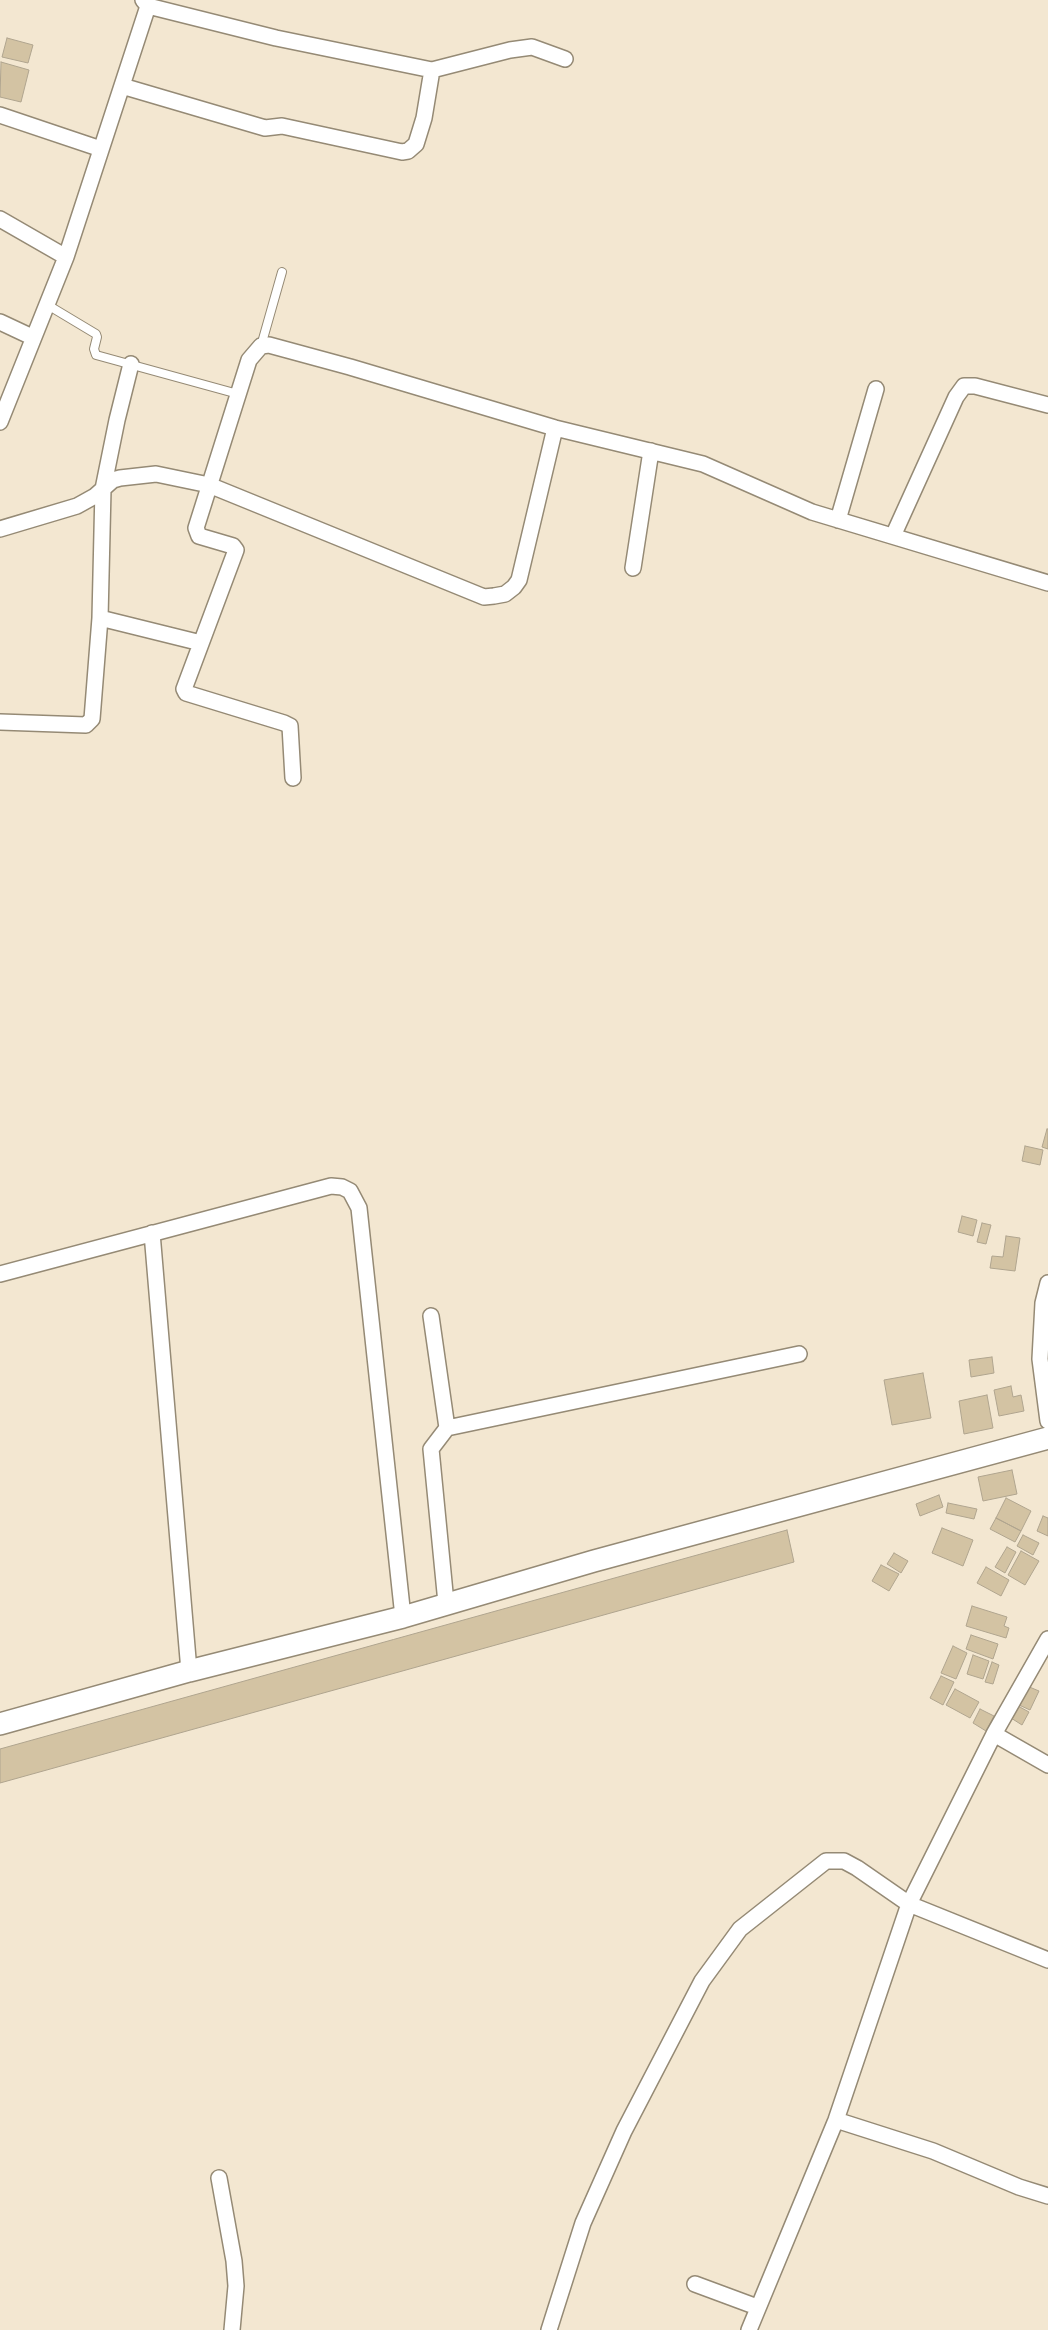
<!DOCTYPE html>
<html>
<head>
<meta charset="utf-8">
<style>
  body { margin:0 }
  canvas { display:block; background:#f3e7d1 }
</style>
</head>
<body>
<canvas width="1048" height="2330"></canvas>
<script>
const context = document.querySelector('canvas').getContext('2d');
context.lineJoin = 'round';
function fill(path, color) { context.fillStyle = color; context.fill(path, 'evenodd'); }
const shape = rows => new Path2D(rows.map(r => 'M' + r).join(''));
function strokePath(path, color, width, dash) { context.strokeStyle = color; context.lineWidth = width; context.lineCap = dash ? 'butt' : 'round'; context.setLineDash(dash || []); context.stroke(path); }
const building = shape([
  [7,38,33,45,28,63,2,57,7,38],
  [1,62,29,70,21,102,0,97,1,62],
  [1047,1129,1048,1129,1048,1149,1042,1147,1047,1129],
  [1025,1146,1043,1150,1040,1165,1022,1161,1025,1146],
  [962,1216,977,1220,973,1236,958,1232,962,1216],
  [982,1223,991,1225,986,1244,977,1242,982,1223],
  [1006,1236,1020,1238,1015,1271,990,1268,992,1256,1003,1257,1006,1236],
  [992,1357,994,1373,971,1377,969,1360,992,1357],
  [923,1373,931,1418,892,1425,884,1380,923,1373],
  [1011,1386,1013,1397,1021,1395,1024,1411,999,1416,994,1390,1011,1386],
  [987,1395,993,1428,964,1434,959,1401,987,1395],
  [1012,1470,1017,1494,983,1501,978,1477,1012,1470],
  [939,1495,943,1507,920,1516,916,1504,939,1495],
  [1006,1498,1031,1511,1021,1531,996,1518,1006,1498],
  [948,1503,977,1509,974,1519,946,1513,948,1503],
  [1043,1516,1048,1518,1048,1536,1037,1531,1043,1516],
  [996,1518,1021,1531,1015,1542,990,1529,996,1518],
  [942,1528,973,1540,963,1566,932,1553,942,1528],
  [787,1530,794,1562,0,1783,0,1749,787,1530],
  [1023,1535,1039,1543,1033,1555,1017,1546,1023,1535],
  [1007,1547,1016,1552,1005,1573,995,1567,1007,1547],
  [1021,1551,1039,1561,1025,1585,1008,1575,1021,1551],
  [894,1553,908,1561,901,1573,887,1564,894,1553],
  [881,1565,899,1574,889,1591,872,1581,881,1565],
  [986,1567,1009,1580,1001,1596,977,1583,986,1567],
  [972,1606,1007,1617,1004,1626,1009,1628,1006,1638,966,1626,972,1606],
  [971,1635,998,1644,993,1659,966,1649,971,1635],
  [953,1646,967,1653,956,1679,941,1673,953,1646],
  [973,1655,989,1661,983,1679,967,1674,973,1655],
  [992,1662,999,1665,993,1684,985,1682,992,1662],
  [941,1676,954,1682,943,1705,930,1698,941,1676],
  [1027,1686,1039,1691,1030,1710,1019,1705,1027,1686],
  [955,1689,979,1702,970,1718,946,1705,955,1689],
  [1018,1706,1029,1712,1022,1725,1011,1718,1018,1706],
  [980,1709,994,1716,986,1731,973,1723,980,1709]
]);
const lane = shape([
  [46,304,96,334,97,337,94,349,96,355,238,394],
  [261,346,282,272]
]);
const street = shape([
  [148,6,276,38,432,70,510,50,532,47,565,59],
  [122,86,265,128,282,126,402,152,408,151,416,144,424,118,432,70],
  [0,115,101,149],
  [0,219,66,257],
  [0,322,32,337],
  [0,422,66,257,148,6,143,0],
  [838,520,876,389],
  [0,529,77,506,95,496,113,480,120,478,156,474,209,485,484,597,494,596,505,594,514,587,519,580,555,428],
  [893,536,956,397,964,386,975,386,1048,405],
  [633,568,651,451],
  [100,618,201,643],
  [0,722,86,725,92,719,100,618,103,489,117,420,131,364],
  [293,778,290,726,284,723,186,693,184,689,236,550,233,546,199,536,196,528,249,360,261,346,269,345,350,367,555,428,703,464,812,512,1048,583],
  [152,1233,189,1671],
  [0,1274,331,1186,342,1187,350,1191,359,1208,403,1617],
  [1048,1283,1043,1303,1040,1359,1048,1421],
  [431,1316,447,1428,431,1449,446,1603],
  [447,1428,799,1354],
  [994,1734,1048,1765],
  [836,2120,933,2151,1019,2187,1048,2196],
  [219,2178,234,2261,236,2286,232,2330],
  [695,2284,757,2307],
  [549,2330,583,2223,624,2131,702,1981,740,1929,826,1861,844,1861,857,1868,909,1904,1048,1960],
  [749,2330,836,2120,909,1904,994,1734,1048,1639]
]);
const secondary = shape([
  [0,1724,189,1671,403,1617,594,1561,1048,1438]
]);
fill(building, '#d3c3a3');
strokePath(building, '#b0a58f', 1);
strokePath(lane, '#958a75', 10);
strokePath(street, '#958a75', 18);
strokePath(secondary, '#958a75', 24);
strokePath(lane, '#fff', 8);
strokePath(street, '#fff', 15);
strokePath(secondary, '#fff', 21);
</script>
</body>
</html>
